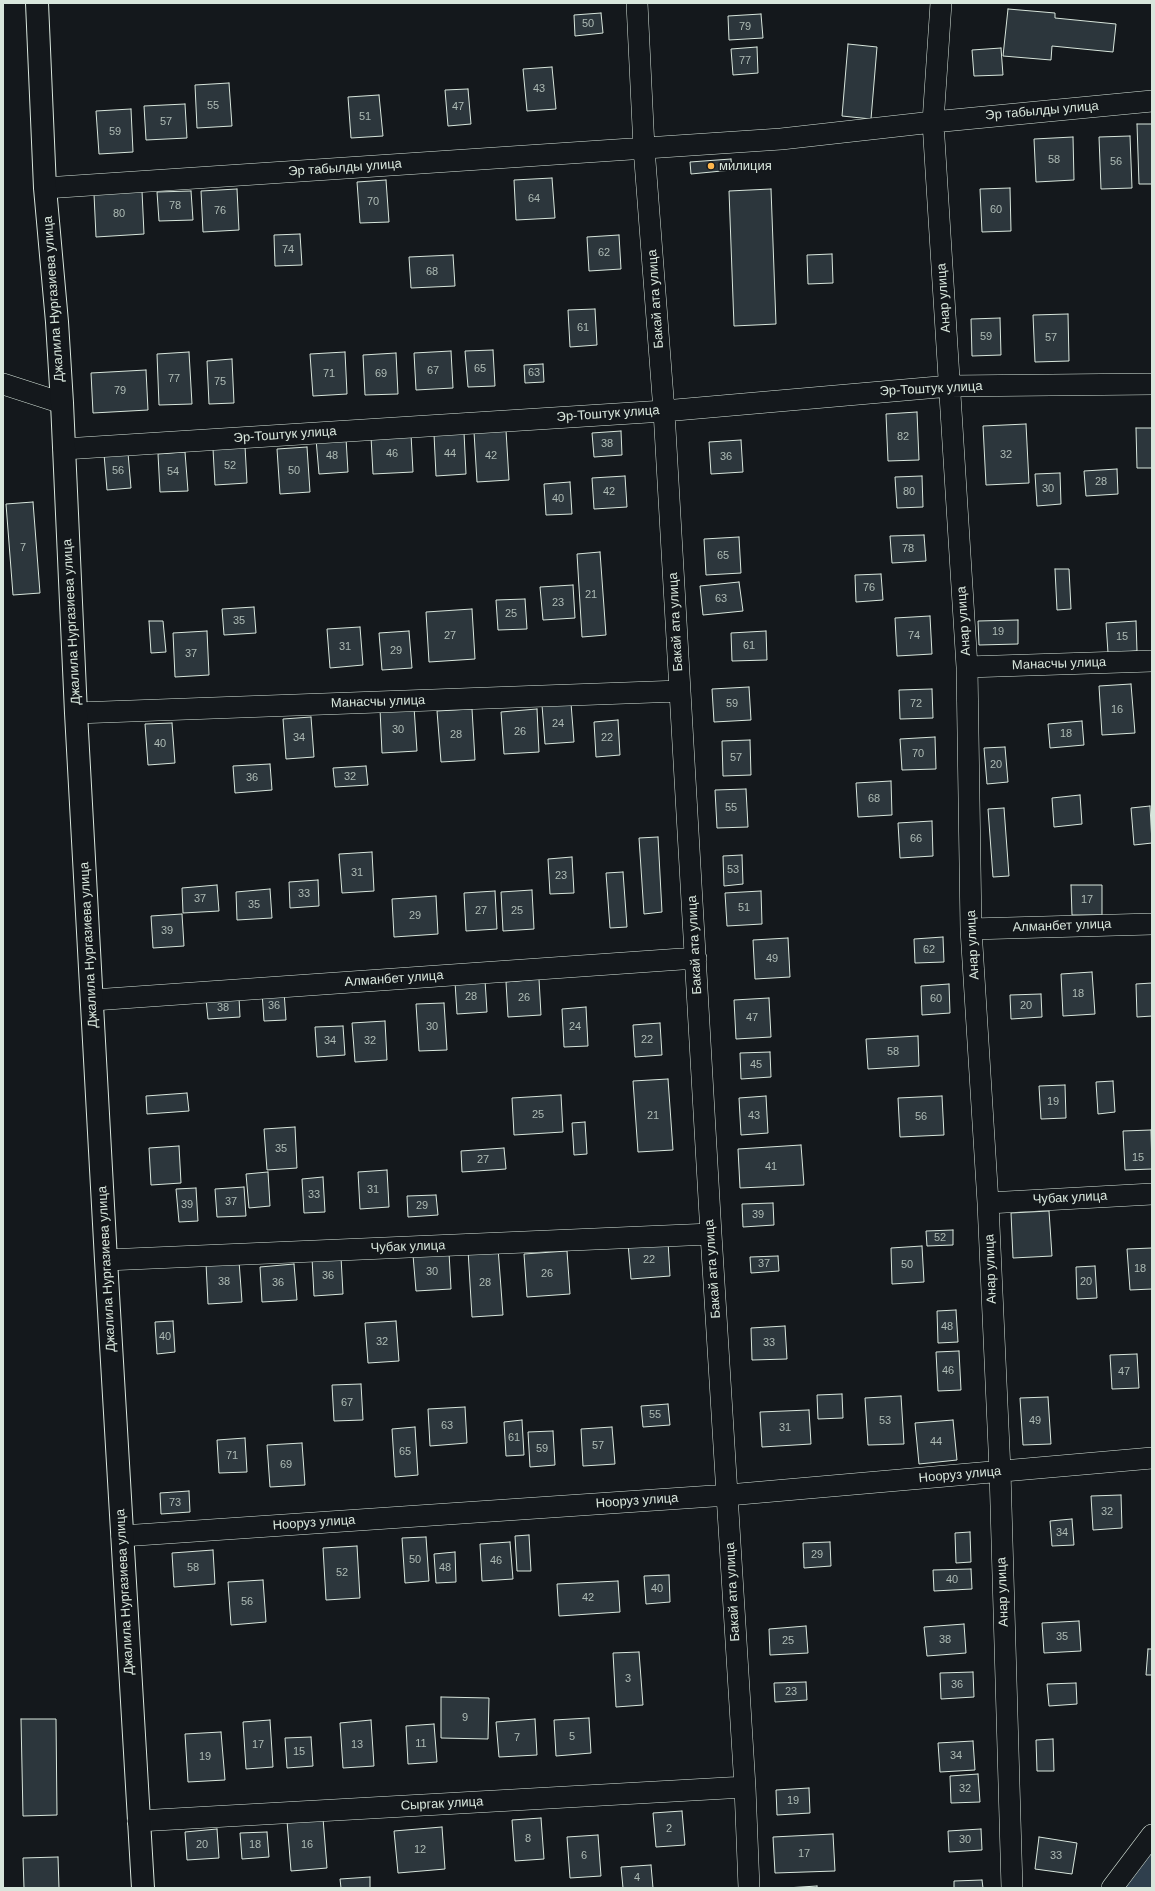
<!DOCTYPE html>
<html>
<head>
<meta charset="utf-8">
<style>
  body { margin:0 }
  #map { position:relative; width:1155px; height:1891px; overflow:hidden; background:#14181c; font-family:Arial,sans-serif }
  canvas { display:block }
  .frame { position:absolute; inset:0; border:4px solid #d8e6dc; pointer-events:none }
</style>
</head>
<body>
<div id="map">
<canvas width="1155" height="1891"></canvas>
<div class="frame"></div>
</div>
<script>
const context = document.querySelector('canvas').getContext('2d');
context.lineJoin = 'round';
function fill(path, color) { context.fillStyle = color; context.fill(path, 'evenodd'); }
const shape = rows => new Path2D(rows.map(r => 'M' + r).join(''));
function strokePath(path, color, width, dash) { context.strokeStyle = color; context.lineWidth = width; context.lineCap = dash ? 'butt' : 'round'; context.setLineDash(dash || []); context.stroke(path); }
function label(font, color, halo, rows, align = 'center') {
  context.font = font + ' Arial,sans-serif'; context.lineWidth = 3; context.setLineDash([]); context.textBaseline = 'middle'; context.strokeStyle = halo; context.fillStyle = color; for (const [text, x, y, turn = 0] of rows) {
    context.save(); context.translate(x, y); context.rotate((+turn || 0) * Math.PI / 180); context.textAlign = isNaN(turn) ? turn : align; if (halo) context.strokeText(text, 0, 0); context.fillText(text, 0, 0); context.restore();
  }
}
const water = shape([
  [1152,1847,1152,1888,1126,1888,1127,1876,1152,1847]
]);
const building = shape([
  [1008,9,1055,13,1055,18,1116,24,1113,52,1052,46,1051,60,1003,56,1008,9],
  [601,13,603,33,575,36,574,15,601,13],
  [761,14,763,38,729,40,728,16,761,14],
  [848,44,877,47,871,119,842,116,848,44],
  [757,47,758,73,733,75,731,49,757,47],
  [1001,48,1003,75,974,76,972,50,1001,48],
  [552,67,556,109,527,111,523,69,552,67],
  [229,83,232,126,197,128,195,85,229,83],
  [468,89,471,124,448,126,445,90,468,89],
  [379,95,383,136,351,138,348,97,379,95],
  [185,104,187,138,146,140,144,106,185,104],
  [131,109,133,152,99,154,96,111,131,109],
  [1137,124,1152,124,1152,184,1139,184,1137,124],
  [1130,136,1132,188,1101,189,1099,137,1130,136],
  [1073,137,1074,180,1036,182,1034,139,1073,137],
  [731,159,732,170,691,174,690,162,731,159],
  [552,178,555,218,516,220,514,180,552,178],
  [386,180,389,222,360,223,357,182,386,180],
  [1010,188,1011,231,982,232,980,189,1010,188],
  [237,189,239,230,203,232,201,191,237,189],
  [771,189,776,324,734,326,729,191,771,189],
  [142,191,144,234,96,237,94,194,142,191],
  [191,191,193,220,159,221,157,192,191,191],
  [300,234,302,265,275,266,274,235,300,234],
  [619,235,621,269,589,271,587,237,619,235],
  [832,254,833,283,808,284,807,255,832,254],
  [453,255,455,286,411,288,409,257,453,255],
  [595,309,597,345,570,347,568,310,595,309],
  [1068,314,1069,361,1035,362,1033,315,1068,314],
  [1000,318,1001,355,972,356,971,319,1000,318],
  [493,350,495,386,468,387,465,351,493,350],
  [451,351,453,388,416,390,414,353,451,351],
  [189,352,192,404,159,405,157,354,189,352],
  [345,352,347,394,313,396,310,354,345,352],
  [396,353,398,394,365,395,363,355,396,353],
  [232,359,234,403,209,404,207,361,232,359],
  [543,364,544,382,525,383,524,365,543,364],
  [146,370,148,410,93,413,91,373,146,370],
  [917,412,919,460,888,461,886,414,917,412],
  [1026,424,1029,483,986,485,983,426,1026,424],
  [1136,428,1152,428,1152,468,1137,468,1136,428],
  [506,430,509,480,477,482,474,432,506,430],
  [621,431,622,455,594,457,592,433,621,431],
  [464,432,466,474,436,476,434,434,464,432],
  [411,434,413,472,373,474,371,437,411,434],
  [346,438,348,472,319,474,316,439,346,438],
  [741,440,743,472,711,474,709,442,741,440],
  [245,446,247,483,215,485,213,449,245,446],
  [307,447,310,492,280,494,277,449,307,447],
  [185,452,188,491,160,492,158,454,185,452],
  [128,453,131,488,107,490,104,454,128,453],
  [1117,469,1118,494,1086,496,1084,471,1117,469],
  [1060,473,1061,504,1037,506,1035,474,1060,473],
  [625,476,627,507,594,509,592,478,625,476],
  [922,476,923,507,897,508,895,477,922,476],
  [570,482,572,514,546,515,544,484,570,482],
  [33,502,40,593,13,595,6,504,33,502],
  [924,535,926,561,892,563,890,536,924,535],
  [739,537,741,573,706,575,704,539,739,537],
  [600,552,606,635,582,637,577,554,600,552],
  [1055,569,1069,569,1071,609,1057,610,1055,569],
  [881,574,883,600,856,602,855,575,881,574],
  [739,582,743,611,703,615,700,586,739,582],
  [573,585,575,618,543,620,540,587,573,585],
  [525,599,527,629,498,630,496,600,525,599],
  [254,607,256,633,224,635,222,609,254,607],
  [472,609,475,659,429,662,426,612,472,609],
  [930,616,932,654,897,656,895,618,930,616],
  [1018,620,1018,644,979,645,978,621,1018,620],
  [149,621,163,621,166,652,151,653,149,621],
  [1136,621,1137,651,1108,653,1106,623,1136,621],
  [360,627,363,665,330,668,327,629,360,627],
  [207,631,209,675,175,677,173,633,207,631],
  [409,631,412,668,382,670,379,633,409,631],
  [766,631,767,660,732,661,731,633,766,631],
  [1131,684,1135,733,1102,735,1099,686,1131,684],
  [749,687,751,720,714,722,712,689,749,687],
  [932,689,933,718,900,719,899,690,932,689],
  [571,703,574,742,545,744,542,705,571,703],
  [414,707,417,751,382,753,380,709,414,707],
  [472,709,475,760,441,762,437,711,472,709],
  [537,709,539,752,504,754,501,712,537,709],
  [311,717,314,757,286,759,283,719,311,717],
  [618,720,620,755,596,757,594,722,618,720],
  [1082,721,1084,745,1050,748,1048,724,1082,721],
  [172,723,175,763,148,765,145,724,172,723],
  [935,737,936,769,902,770,900,739,935,737],
  [750,740,751,775,723,776,722,741,750,740],
  [1005,747,1008,782,987,784,984,748,1005,747],
  [270,764,272,790,235,793,233,766,270,764],
  [366,766,368,785,335,787,333,768,366,766],
  [891,781,892,815,858,817,856,783,891,781],
  [746,789,748,827,717,828,715,790,746,789],
  [1080,795,1082,824,1054,827,1052,798,1080,795],
  [1150,806,1152,843,1134,845,1131,808,1150,806],
  [1004,808,1009,876,993,877,988,809,1004,808],
  [932,821,933,856,900,858,898,823,932,821],
  [658,837,662,912,644,914,639,838,658,837],
  [372,852,374,891,342,893,339,854,372,852],
  [742,855,743,884,724,886,723,856,742,855],
  [572,857,574,893,550,894,548,859,572,857],
  [623,872,627,927,610,928,606,873,623,872],
  [318,880,319,906,290,908,289,882,318,880],
  [217,885,219,911,183,913,182,888,217,885],
  [1071,885,1102,885,1102,915,1072,915,1071,885],
  [270,889,272,918,237,920,236,892,270,889],
  [532,890,534,929,503,931,501,892,532,890],
  [495,891,497,929,466,931,464,893,495,891],
  [761,891,762,924,727,926,725,893,761,891],
  [436,896,438,934,394,937,392,899,436,896],
  [182,914,184,946,153,948,151,916,182,914],
  [943,937,944,962,915,963,914,939,943,937],
  [788,938,790,977,755,979,753,940,788,938],
  [1092,972,1095,1014,1063,1016,1061,974,1092,972],
  [539,979,541,1015,508,1017,506,982,539,979],
  [485,980,487,1012,457,1014,455,982,485,980],
  [1152,983,1152,1016,1137,1017,1136,984,1152,983],
  [949,984,950,1013,922,1015,921,986,949,984],
  [284,991,286,1020,264,1021,262,992,284,991],
  [1041,994,1042,1017,1011,1019,1010,995,1041,994],
  [239,997,240,1017,208,1019,206,999,239,997],
  [769,998,771,1037,736,1039,734,1000,769,998],
  [444,1003,447,1050,419,1051,416,1004,444,1003],
  [586,1007,588,1046,564,1047,562,1009,586,1007],
  [385,1021,387,1060,355,1062,352,1023,385,1021],
  [660,1023,662,1055,635,1057,633,1025,660,1023],
  [343,1026,345,1055,317,1057,315,1027,343,1026],
  [918,1036,919,1066,868,1069,866,1039,918,1036],
  [770,1052,771,1077,741,1079,740,1053,770,1052],
  [668,1079,673,1150,638,1152,633,1081,668,1079],
  [1113,1081,1115,1112,1098,1114,1096,1082,1113,1081],
  [1065,1085,1066,1118,1041,1119,1039,1086,1065,1085],
  [187,1093,189,1111,147,1114,146,1096,187,1093],
  [561,1095,563,1132,514,1135,512,1098,561,1095],
  [766,1096,768,1133,741,1135,739,1098,766,1096],
  [942,1096,944,1135,900,1137,898,1098,942,1096],
  [585,1122,587,1154,574,1155,572,1123,585,1122],
  [295,1127,297,1168,267,1170,264,1129,295,1127],
  [1151,1130,1152,1169,1125,1170,1123,1131,1151,1130],
  [801,1145,804,1185,740,1188,738,1149,801,1145],
  [179,1146,181,1183,151,1185,149,1148,179,1146],
  [504,1148,506,1169,462,1172,461,1151,504,1148],
  [387,1170,389,1207,360,1209,358,1172,387,1170],
  [268,1172,270,1206,249,1208,246,1174,268,1172],
  [323,1177,325,1212,304,1213,302,1179,323,1177],
  [244,1187,246,1216,217,1217,215,1189,244,1187],
  [196,1188,198,1221,179,1222,176,1189,196,1188],
  [436,1195,438,1215,408,1217,407,1196,436,1195],
  [773,1203,774,1225,743,1227,742,1204,773,1203],
  [1049,1211,1052,1256,1013,1258,1011,1213,1049,1211],
  [953,1230,953,1245,927,1246,926,1231,953,1230],
  [668,1241,670,1276,631,1279,628,1243,668,1241],
  [922,1246,924,1282,892,1284,891,1248,922,1246],
  [498,1248,503,1315,472,1317,468,1250,498,1248],
  [1152,1248,1152,1289,1130,1290,1127,1249,1152,1248],
  [567,1251,570,1294,527,1297,524,1254,567,1251],
  [449,1252,451,1289,416,1291,413,1255,449,1252],
  [778,1256,779,1271,751,1273,750,1257,778,1256],
  [341,1257,343,1294,314,1296,312,1258,341,1257],
  [239,1261,242,1302,208,1304,206,1263,239,1261],
  [294,1264,297,1300,262,1302,260,1267,294,1264],
  [1095,1266,1097,1298,1077,1299,1076,1267,1095,1266],
  [956,1310,958,1342,938,1343,937,1311,956,1310],
  [173,1321,175,1352,157,1354,155,1322,173,1321],
  [396,1321,399,1361,368,1363,365,1323,396,1321],
  [785,1326,787,1359,752,1360,751,1328,785,1326],
  [959,1351,961,1390,938,1391,936,1352,959,1351],
  [1137,1354,1139,1388,1112,1389,1110,1355,1137,1354],
  [361,1384,363,1420,334,1421,332,1385,361,1384],
  [842,1394,843,1418,818,1419,817,1395,842,1394],
  [901,1396,904,1444,868,1445,865,1398,901,1396],
  [1048,1397,1051,1444,1023,1445,1020,1398,1048,1397],
  [668,1404,670,1425,643,1427,641,1406,668,1404],
  [465,1407,467,1443,430,1446,428,1409,465,1407],
  [809,1410,811,1444,762,1447,760,1412,809,1410],
  [522,1420,524,1455,506,1456,504,1422,522,1420],
  [953,1420,957,1460,919,1464,915,1423,953,1420],
  [415,1427,418,1475,395,1477,392,1429,415,1427],
  [612,1427,615,1464,583,1466,581,1429,612,1427],
  [553,1431,555,1465,530,1467,528,1432,553,1431],
  [245,1438,247,1472,219,1473,217,1440,245,1438],
  [302,1443,305,1485,270,1487,267,1445,302,1443],
  [189,1491,190,1512,161,1514,160,1493,189,1491],
  [1121,1495,1122,1528,1093,1530,1091,1496,1121,1495],
  [1072,1519,1074,1545,1052,1546,1050,1521,1072,1519],
  [970,1532,971,1562,956,1563,955,1533,970,1532],
  [529,1535,531,1571,517,1571,515,1536,529,1535],
  [426,1537,429,1581,405,1583,402,1538,426,1537],
  [510,1542,513,1579,482,1581,480,1544,510,1542],
  [830,1542,831,1566,804,1568,803,1543,830,1542],
  [357,1546,360,1598,326,1600,323,1548,357,1546],
  [213,1550,215,1584,174,1587,172,1553,213,1550],
  [455,1552,456,1582,436,1583,434,1554,455,1552],
  [971,1569,972,1589,934,1591,933,1570,971,1569],
  [669,1575,670,1602,646,1604,644,1576,669,1575],
  [263,1580,266,1622,231,1625,228,1582,263,1580],
  [618,1581,620,1612,559,1616,557,1584,618,1581],
  [1079,1621,1081,1651,1044,1653,1042,1623,1079,1621],
  [964,1624,966,1653,927,1656,924,1627,964,1624],
  [806,1626,808,1653,770,1655,769,1629,806,1626],
  [1148,1649,1152,1649,1152,1675,1146,1675,1148,1649],
  [639,1652,643,1705,616,1707,613,1653,639,1652],
  [973,1672,974,1697,941,1699,940,1673,973,1672],
  [806,1682,807,1700,775,1702,774,1683,806,1682],
  [1076,1683,1077,1704,1049,1706,1047,1684,1076,1683],
  [441,1697,489,1698,488,1739,441,1738,441,1697],
  [589,1718,591,1753,556,1756,554,1720,589,1718],
  [21,1719,56,1719,57,1815,23,1816,21,1719],
  [535,1719,537,1755,499,1757,496,1722,535,1719],
  [270,1720,273,1767,246,1769,243,1722,270,1720],
  [371,1720,374,1766,343,1768,340,1723,371,1720],
  [434,1724,437,1762,408,1764,406,1726,434,1724],
  [221,1732,225,1780,188,1782,185,1734,221,1732],
  [311,1737,313,1766,287,1768,285,1738,311,1737],
  [1053,1739,1054,1771,1037,1771,1036,1740,1053,1739],
  [973,1741,975,1770,940,1772,938,1743,973,1741],
  [978,1774,980,1802,951,1803,950,1776,978,1774],
  [809,1788,810,1813,777,1815,776,1790,809,1788],
  [682,1811,685,1845,656,1847,653,1813,682,1811],
  [323,1818,327,1868,291,1871,287,1821,323,1818],
  [541,1818,544,1859,515,1861,512,1820,541,1818],
  [442,1827,445,1869,398,1873,394,1831,442,1827],
  [217,1829,219,1858,187,1860,185,1832,217,1829],
  [981,1829,982,1850,949,1852,948,1831,981,1829],
  [267,1832,269,1857,242,1859,240,1833,267,1832],
  [833,1834,835,1871,775,1873,773,1837,833,1834],
  [598,1835,601,1876,570,1878,567,1837,598,1835],
  [1039,1837,1077,1843,1072,1874,1035,1869,1039,1837],
  [58,1857,59,1888,24,1888,23,1858,58,1857],
  [651,1865,653,1888,623,1888,621,1867,651,1865],
  [370,1877,370,1888,341,1888,340,1879,370,1877],
  [982,1880,983,1888,954,1888,954,1881,982,1880],
  [817,1886,817,1888,786,1888,817,1886]
]);
const street = shape([
  [637,3,644,148,664,411,711,1234,745,1787,749,1888],
  [941,3,933,122,967,667,971,929,988,1203,1000,1471,1012,1888],
  [45,188,781,139,933,122,1152,101],
  [3,384,62,403],
  [64,449,664,411,950,386,1152,384],
  [967,667,1152,661],
  [76,713,680,691],
  [971,929,1152,924],
  [93,1000,696,958],
  [988,1203,1152,1194],
  [106,1260,711,1234],
  [122,1536,728,1495,1152,1458],
  [138,1821,745,1787],
  [1112,1888,1152,1835]
]);
const secondary = shape([
  [37,3,45,188,57,322,62,403,76,713,106,1260,143,1888]
]);
const markers = [
  [711,166,4,"#ffb74d"]
];
const numberNames = [
  ["50",588,24],
  ["79",745,27],
  ["77",745,61],
  ["43",539,89],
  ["55",213,106],
  ["47",458,107],
  ["51",365,117],
  ["57",166,122],
  ["59",115,132],
  ["58",1054,160],
  ["56",1116,162],
  ["64",534,199],
  ["70",373,202],
  ["78",175,206],
  ["60",996,210],
  ["76",220,211],
  ["80",119,214],
  ["74",288,250],
  ["62",604,253],
  ["68",432,272],
  ["61",583,328],
  ["59",986,337],
  ["57",1051,338],
  ["65",480,369],
  ["67",433,371],
  ["63",534,373],
  ["71",329,374],
  ["69",381,374],
  ["77",174,379],
  ["75",220,382],
  ["79",120,391],
  ["82",903,437],
  ["38",607,444],
  ["46",392,454],
  ["44",450,454],
  ["32",1006,455],
  ["48",332,456],
  ["42",491,456],
  ["36",726,457],
  ["52",230,466],
  ["56",118,471],
  ["50",294,471],
  ["54",173,472],
  ["28",1101,482],
  ["30",1048,489],
  ["42",609,492],
  ["80",909,492],
  ["40",558,499],
  ["7",23,548],
  ["78",908,549],
  ["65",723,556],
  ["76",869,588],
  ["21",591,595],
  ["63",721,599],
  ["23",558,603],
  ["25",511,614],
  ["35",239,621],
  ["19",998,632],
  ["27",450,636],
  ["74",914,636],
  ["15",1122,637],
  ["61",749,646],
  ["31",345,647],
  ["29",396,651],
  ["37",191,654],
  ["59",732,704],
  ["72",916,704],
  ["16",1117,710],
  ["24",558,724],
  ["30",398,730],
  ["26",520,732],
  ["18",1066,734],
  ["28",456,735],
  ["34",299,738],
  ["22",607,738],
  ["40",160,744],
  ["70",918,754],
  ["57",736,758],
  ["20",996,765],
  ["32",350,777],
  ["36",252,778],
  ["68",874,799],
  ["55",731,808],
  ["66",916,839],
  ["53",733,870],
  ["31",357,873],
  ["23",561,876],
  ["33",304,894],
  ["37",200,899],
  ["17",1087,900],
  ["35",254,905],
  ["51",744,908],
  ["27",481,911],
  ["25",517,911],
  ["29",415,916],
  ["39",167,931],
  ["62",929,950],
  ["49",772,959],
  ["18",1078,994],
  ["28",471,997],
  ["26",524,998],
  ["60",936,999],
  ["36",274,1006],
  ["20",1026,1006],
  ["38",223,1008],
  ["47",752,1018],
  ["30",432,1027],
  ["24",575,1027],
  ["22",647,1040],
  ["34",330,1041],
  ["32",370,1041],
  ["58",893,1052],
  ["45",756,1065],
  ["19",1053,1102],
  ["25",538,1115],
  ["21",653,1116],
  ["43",754,1116],
  ["56",921,1117],
  ["35",281,1149],
  ["15",1138,1158],
  ["27",483,1160],
  ["41",771,1167],
  ["31",373,1190],
  ["33",314,1195],
  ["37",231,1202],
  ["39",187,1205],
  ["29",422,1206],
  ["39",758,1215],
  ["52",940,1238],
  ["22",649,1260],
  ["37",764,1264],
  ["50",907,1265],
  ["18",1140,1269],
  ["30",432,1272],
  ["26",547,1274],
  ["36",328,1276],
  ["38",224,1282],
  ["20",1086,1282],
  ["36",278,1283],
  ["28",485,1283],
  ["48",947,1327],
  ["40",165,1337],
  ["32",382,1342],
  ["33",769,1343],
  ["46",948,1371],
  ["47",1124,1372],
  ["67",347,1403],
  ["55",655,1415],
  ["53",885,1421],
  ["49",1035,1421],
  ["63",447,1426],
  ["31",785,1428],
  ["61",514,1438],
  ["44",936,1442],
  ["57",598,1446],
  ["59",542,1449],
  ["65",405,1452],
  ["71",232,1456],
  ["69",286,1465],
  ["73",175,1503],
  ["32",1107,1512],
  ["34",1062,1533],
  ["29",817,1555],
  ["50",415,1560],
  ["46",496,1561],
  ["58",193,1568],
  ["48",445,1568],
  ["52",342,1573],
  ["40",952,1580],
  ["40",657,1589],
  ["42",588,1598],
  ["56",247,1602],
  ["35",1062,1637],
  ["38",945,1640],
  ["25",788,1641],
  ["3",628,1679],
  ["36",957,1685],
  ["23",791,1692],
  ["9",465,1718],
  ["5",572,1737],
  ["7",517,1738],
  ["11",421,1744],
  ["17",258,1745],
  ["13",357,1745],
  ["15",299,1752],
  ["34",956,1756],
  ["19",205,1757],
  ["32",965,1789],
  ["19",793,1801],
  ["2",669,1829],
  ["8",528,1839],
  ["30",965,1840],
  ["20",202,1845],
  ["18",255,1845],
  ["16",307,1845],
  ["12",420,1850],
  ["17",804,1854],
  ["6",584,1856],
  ["33",1056,1856],
  ["4",637,1878]
];
const streetNames = [
  ["Эр табылды улица",1042,111,-5],
  ["Эр табылды улица",345,168,-4],
  ["Анар улица",944,298,-94],
  ["Джалила Нургазиева улица",54,299,-94],
  ["Бакай ата улица",656,299,-94],
  ["Эр-Тоштук улица",931,389,-3],
  ["Эр-Тоштук улица",608,414,-4],
  ["Эр-Тоштук улица",285,435,-4],
  ["Анар улица",964,621,-94],
  ["Джалила Нургазиева улица",72,622,-93],
  ["Бакай ата улица",676,622,-93],
  ["Манасчы улица",1059,664,-2],
  ["Манасчы улица",378,702,-2],
  ["Алманбет улица",1062,926,-2],
  ["Джалила Нургазиева улица",89,945,-93],
  ["Бакай ата улица",695,945,-93],
  ["Анар улица",973,945,-93],
  ["Алманбет улица",394,979,-4],
  ["Чубак улица",1070,1198,-3],
  ["Чубак улица",408,1247,-2],
  ["Джалила Нургазиева улица",107,1269,-93],
  ["Бакай ата улица",713,1269,-94],
  ["Анар улица",991,1269,-92],
  ["Нооруз улица",960,1475,-5],
  ["Нооруз улица",637,1501,-4],
  ["Нооруз улица",314,1523,-4],
  ["Джалила Нургазиева улица",125,1592,-93],
  ["Бакай ата улица",733,1592,-93],
  ["Анар улица",1003,1592,-92],
  ["Сыргак улица",442,1804,-3]
];
const poiNames = [
  ["милиция",719,166]
];
fill(water, '#2f3f4d');
strokePath(water, '#939e99', 1);
fill(building, '#2c363c');
strokePath(building, '#d8e6dc', 1);
strokePath(street, '#d8e6dc', 22);
strokePath(secondary, '#d8e6dc', 24);
strokePath(street, '#14181c', 21);
strokePath(secondary, '#14181c', 22);
for (const [x, y, r, color] of markers) { const dot = new Path2D(); dot.arc(x, y, r, 0, 2 * Math.PI); context.fillStyle = color; context.fill(dot); strokePath(dot, '#14181c', 1.5); }
label('11px', '#adbab4', null, numberNames);
label('13px', '#d8e6dc', '#14181c', streetNames);
label('13px', '#d8e6dc', '#14181c', poiNames, 'left');
</script>
</body>
</html>
